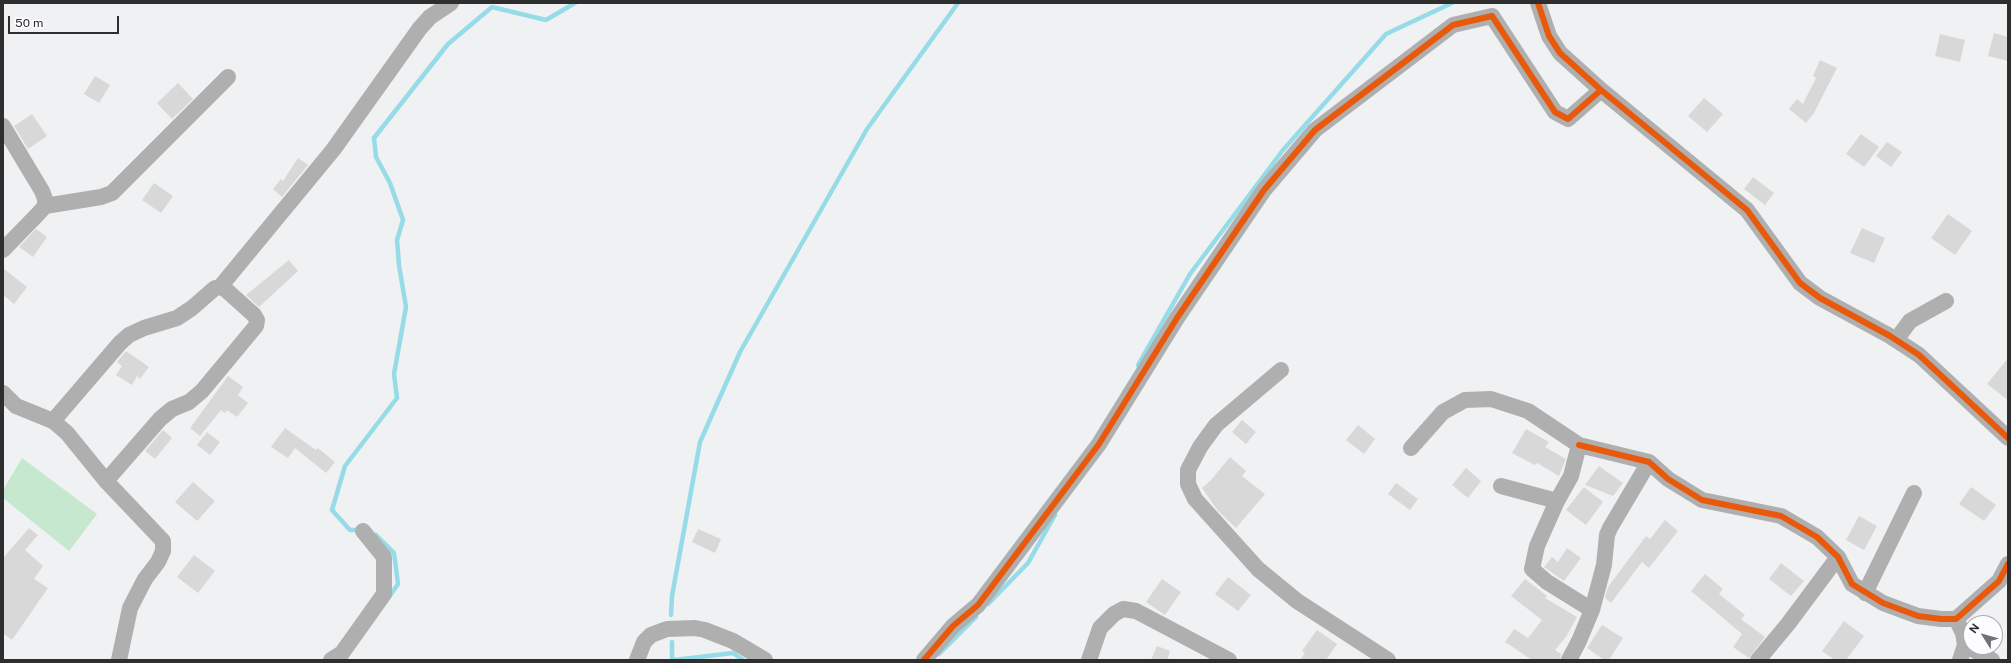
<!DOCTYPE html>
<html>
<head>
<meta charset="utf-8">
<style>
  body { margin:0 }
  #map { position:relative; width:2011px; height:663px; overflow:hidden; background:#f0f1f2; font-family:"Public Sans",sans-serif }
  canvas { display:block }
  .frame { position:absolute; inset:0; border:4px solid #2e2e2f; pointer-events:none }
  .north { position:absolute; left:1963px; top:615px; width:40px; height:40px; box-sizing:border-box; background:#fdfdff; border:1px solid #aaaaac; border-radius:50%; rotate:307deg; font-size:11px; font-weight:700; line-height:16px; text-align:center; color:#2e2e2f }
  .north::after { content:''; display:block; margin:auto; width:14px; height:18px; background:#727273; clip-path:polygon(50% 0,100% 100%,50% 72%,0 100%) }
  .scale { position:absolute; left:8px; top:16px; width:111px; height:18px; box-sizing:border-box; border:2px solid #2e2e2f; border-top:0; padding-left:5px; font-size:12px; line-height:14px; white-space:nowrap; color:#2e2e2f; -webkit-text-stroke:3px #fdfdff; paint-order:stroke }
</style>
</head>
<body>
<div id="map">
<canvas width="2011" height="663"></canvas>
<div class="frame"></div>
<div class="north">N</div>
<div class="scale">50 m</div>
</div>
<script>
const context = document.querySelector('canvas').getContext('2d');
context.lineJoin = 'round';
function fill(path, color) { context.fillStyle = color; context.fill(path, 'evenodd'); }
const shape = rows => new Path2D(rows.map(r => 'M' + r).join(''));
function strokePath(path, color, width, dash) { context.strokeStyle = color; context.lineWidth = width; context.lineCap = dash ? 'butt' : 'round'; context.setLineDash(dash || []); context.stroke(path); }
const green = shape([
  [22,458,97,514,69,551,3,498,3,490]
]);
const stream = shape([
  [1138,365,1190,274,1283,150,1386,34,1452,3],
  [361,530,350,530,332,510,345,466,397,398,394,374,406,307,399,265,397,240,403,220,390,183,376,157,374,138,448,44,492,7,546,20,575,3],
  [376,535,394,553,398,584,389,597],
  [988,604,1028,563,1055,515],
  [671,615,672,596,700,442,740,352,867,129,958,3],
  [672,642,672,660],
  [939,654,976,617],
  [674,660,733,653,743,660]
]);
const building = shape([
  [1994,33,2008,37,2008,61,1988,56],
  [1940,34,1965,40,1960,62,1935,56],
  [1820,60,1837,68,1814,113,1806,123,1789,109,1797,99,1803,104,1816,78,1813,76],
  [95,76,110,85,99,103,84,94],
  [178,83,193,99,172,119,157,103],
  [1704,98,1723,114,1707,132,1688,116],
  [32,114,47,136,28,149,14,126],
  [1861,134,1879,147,1864,167,1846,154],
  [1887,142,1902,152,1891,167,1876,156],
  [298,158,308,165,282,197,273,189,281,179,283,181],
  [1753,177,1774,193,1765,205,1744,189],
  [154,183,173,196,161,213,142,200],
  [1948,214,1972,231,1955,255,1931,238],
  [1862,228,1885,238,1874,263,1850,253],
  [36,229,47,237,33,257,19,247],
  [289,260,298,271,259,307,246,295],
  [3,268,27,287,14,304,3,295],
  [126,351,149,367,140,379,137,376,132,385,116,375,122,366,117,362],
  [2008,358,2008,400,1987,384],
  [228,376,243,387,238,395,248,403,237,417,227,410,225,413,221,410,200,436,190,428],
  [1242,420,1256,432,1246,444,1232,432],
  [1358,425,1375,439,1364,454,1346,440],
  [285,428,316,450,318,448,335,462,326,473,295,448,288,458,271,447],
  [1526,429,1549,442,1545,447,1566,459,1559,476,1537,463,1535,465,1512,453],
  [163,430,172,438,155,459,145,451],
  [207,432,220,442,210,455,197,445],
  [1230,457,1246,471,1242,476,1265,494,1236,528,1218,511,1202,488,1211,480],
  [1599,466,1623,483,1613,496,1585,485],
  [1466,468,1481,481,1468,498,1452,485],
  [193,482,215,501,197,521,175,502],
  [1396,483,1418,499,1410,510,1388,494],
  [1584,487,1603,502,1586,525,1566,510],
  [1971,487,1996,505,1984,521,1959,504],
  [1859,516,1877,526,1864,550,1846,540],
  [1665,520,1678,531,1649,568,1642,562,1611,603,1605,598,1608,587,1646,536,1650,539],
  [29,528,38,535,25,550,43,566,34,579,48,588,12,640,3,633,3,558],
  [698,529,721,539,715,553,692,542],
  [1567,548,1581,558,1564,581,1544,567,1552,557,1558,562],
  [194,555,215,571,198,593,177,577],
  [1781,563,1804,581,1791,596,1769,579],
  [1705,574,1723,589,1719,594,1745,615,1741,619,1765,637,1749,658,1733,647,1742,634,1691,591],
  [1228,577,1251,595,1238,611,1215,594],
  [1162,579,1181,592,1165,615,1146,602],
  [1525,579,1547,596,1545,598,1577,617,1566,637,1555,650,1561,654,1560,660,1532,660,1505,642,1514,629,1528,638,1542,620,1511,596],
  [1844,621,1864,636,1846,660,1835,660,1822,651],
  [1602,625,1623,638,1609,660,1604,660,1587,648],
  [1317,630,1337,644,1326,660,1300,660,1305,653,1302,651],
  [1157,646,1170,651,1167,660,1151,660]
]);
const minor = shape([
  [1538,3,1549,36,1560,53,1601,90,1747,210,1800,283,1820,298,1890,336,1919,355,2008,438],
  [3,126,42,191,45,199,45,206,38,214,3,250],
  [45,206,101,197,112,193,228,77],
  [220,287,333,150,420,28,430,17,451,3],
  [1896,340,1910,321,1946,301],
  [1281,370,1216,425,1200,447,1188,470,1188,484,1195,499,1258,569,1297,601,1388,660],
  [3,393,16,406,53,421,67,433,106,481,163,541,163,551,158,562,145,579,130,608,119,660],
  [53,421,120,343,129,335,144,328,177,318,192,308,215,288,220,287,225,289,254,315,257,320,256,326,202,391,189,402,172,409,160,419,106,481],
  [1579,445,1649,462,1668,479,1702,500,1781,516,1817,537,1838,557,1852,584,1883,603,1918,616,1941,619,1956,619,1999,581,2008,564],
  [1411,448,1443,412,1465,400,1491,399,1528,411,1579,445,1571,476,1557,501,1537,546,1532,569,1547,582,1592,610,1579,641,1569,660],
  [1501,486,1557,501],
  [1865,593,1914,493],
  [1592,610,1604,565,1607,535,1610,528,1649,462],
  [1956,619,1963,633,1965,645,1960,660],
  [1965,645,1992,660],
  [331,660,342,653,384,594,384,557,363,531],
  [637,660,644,642,651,635,667,629,695,628,705,630,733,641,765,660],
  [924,660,953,626,978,605,1099,444,1177,318,1264,190,1315,130,1453,25,1492,16,1555,112,1568,119,1601,90],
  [1089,660,1100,628,1114,614,1123,609,1136,611,1229,660],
  [1758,660,1788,624,1838,557]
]);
const cycleway = shape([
  [1538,3,1549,36,1560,53,1601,90,1747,210,1800,283,1820,298,1890,336,1919,355,2008,438],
  [1579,445,1649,462,1668,479,1702,500,1781,516,1817,537,1838,557,1852,584,1883,603,1918,616,1941,619,1956,619,1999,581,2008,564],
  [924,660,953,626,978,605,1099,444,1177,318,1264,190,1315,130,1453,25,1492,16,1555,112,1568,119,1601,90]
]);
fill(green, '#c5e8cf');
strokePath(stream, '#96dbe8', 4.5);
fill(building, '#d8d8d8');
strokePath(minor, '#afafaf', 16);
strokePath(cycleway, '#e8590c', 6);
</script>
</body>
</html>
